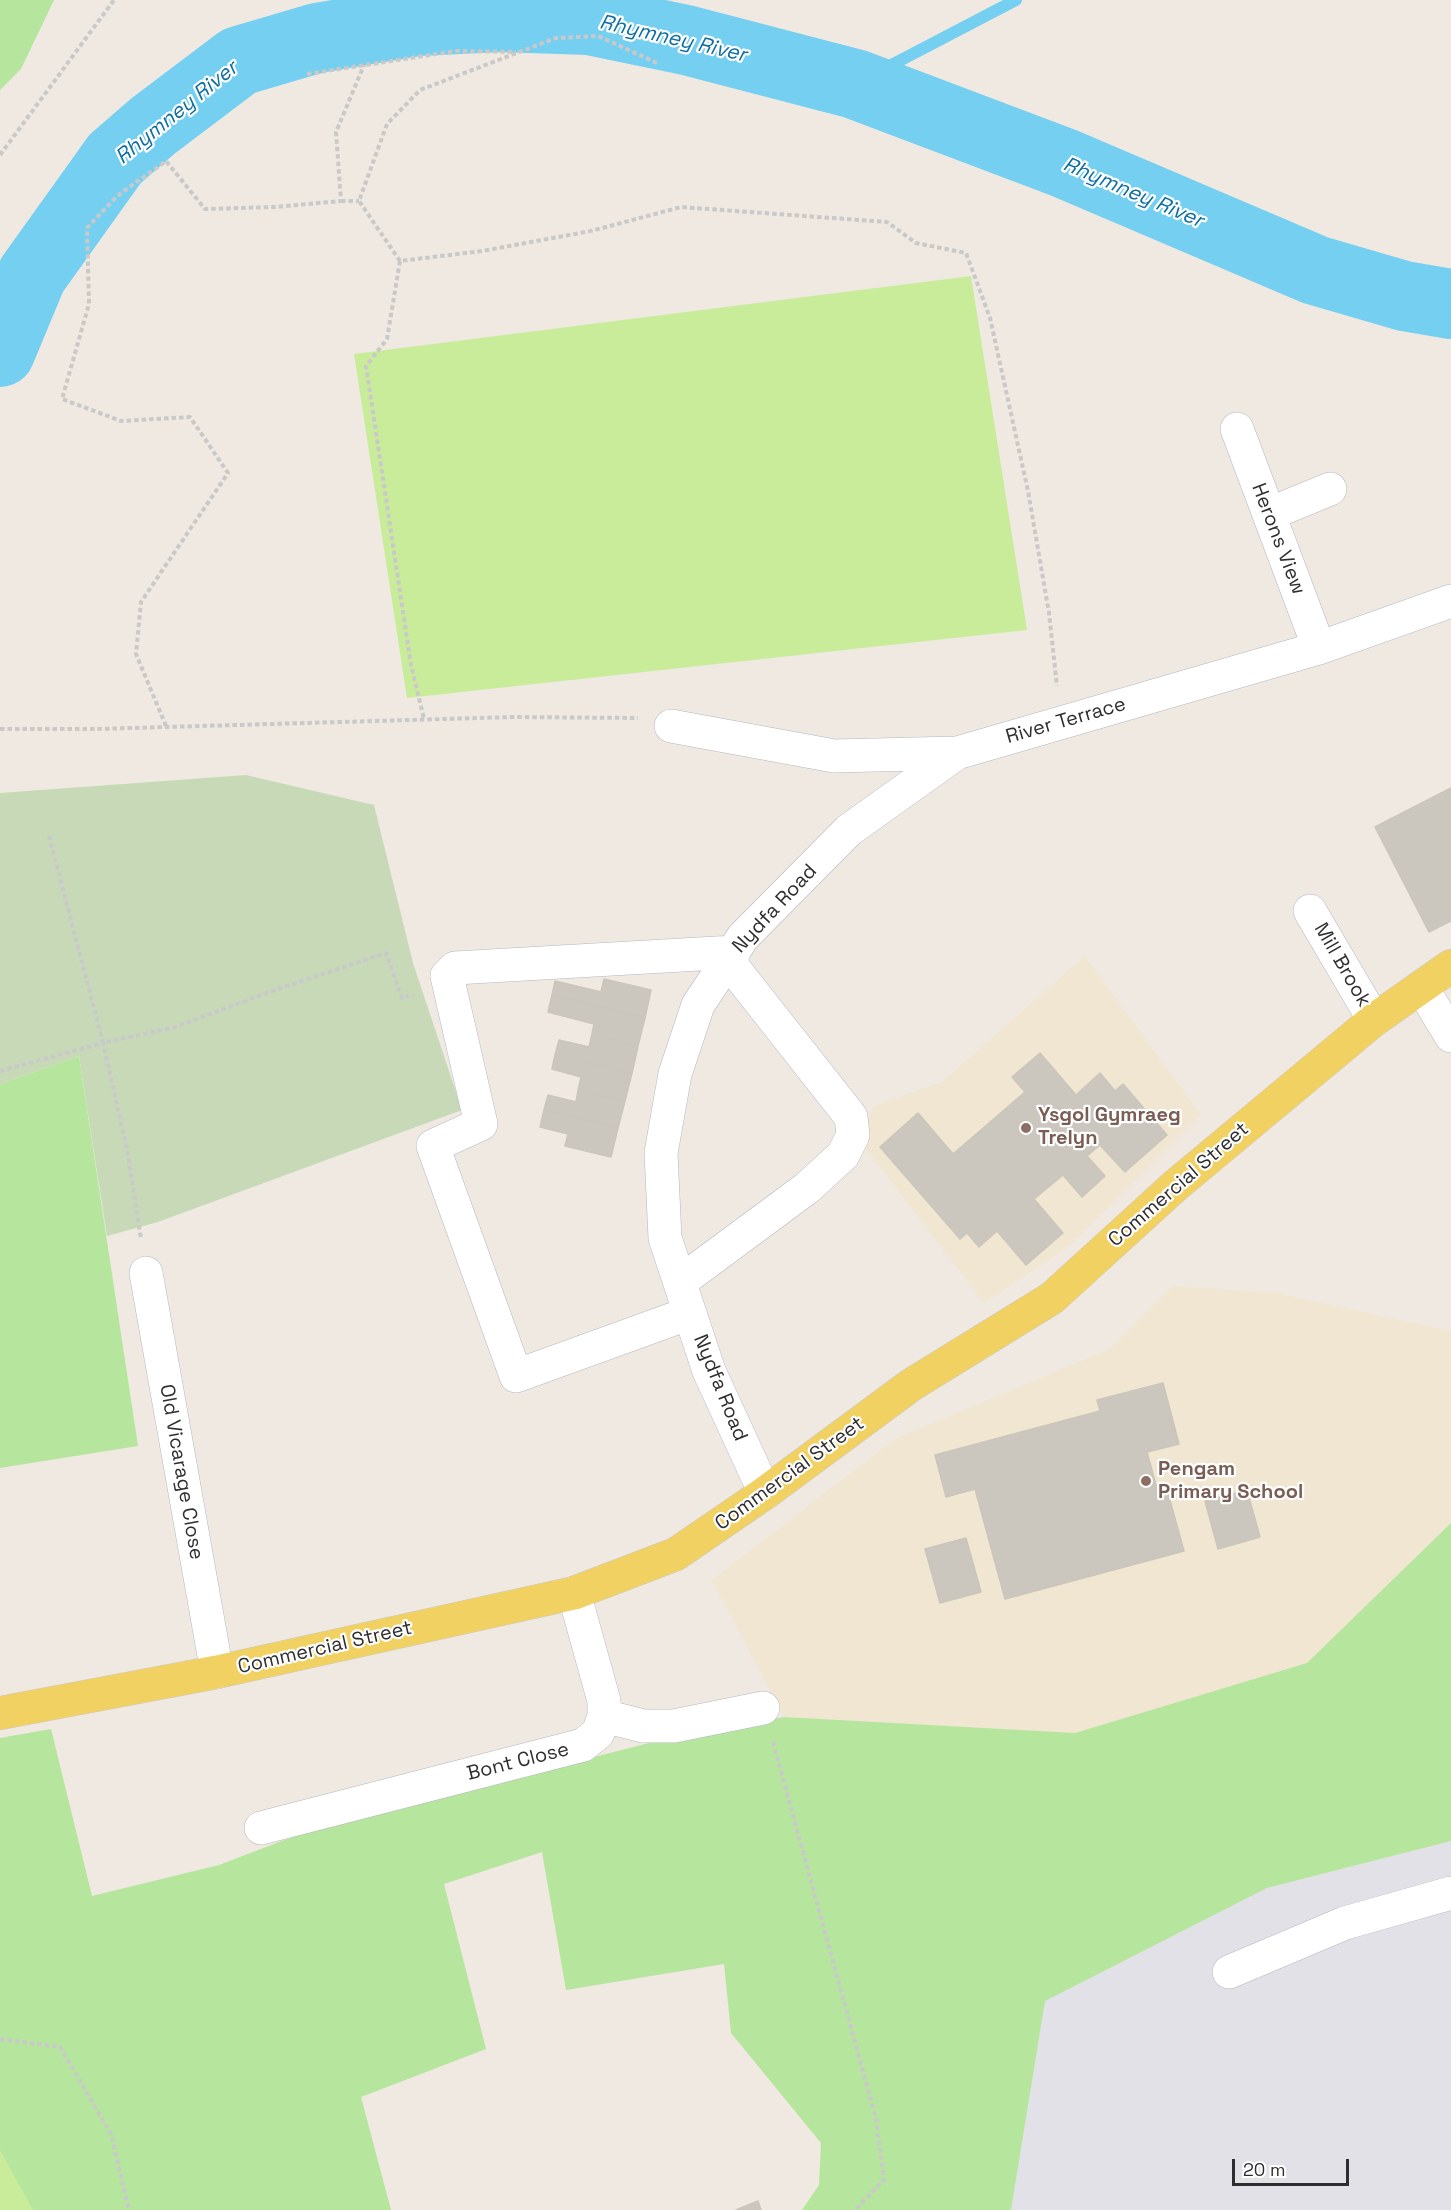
<!DOCTYPE html>
<html>
<head>
<meta charset="utf-8">
<style>
  body { margin:0 }
  #map { position:relative; width:1451px; height:2210px; overflow:hidden; background:#efe9e1; font-family:"Space Grotesk",sans-serif }
  canvas { display:block }
  .scale { position:absolute; left:1232px; top:2159px; width:117px; height:27px; box-sizing:border-box; border:3px solid #2e2e2e; border-top:0; padding-left:8px; font-size:18px; line-height:21px; white-space:nowrap; color:#2e2e2e; -webkit-text-stroke:4px #fff; paint-order:stroke }
</style>
</head>
<body>
<div id="map">
<canvas width="1451" height="2210"></canvas>
<div class="scale">20 m</div>
</div>
<script>
const context = document.querySelector('canvas').getContext('2d');
context.lineJoin = 'round';
function fill(path, color) { context.fillStyle = color; context.fill(path, 'evenodd'); }
const shape = rows => new Path2D(rows.map(r => 'M' + r).join(''));
function strokePath(path, color, width, dash) { context.strokeStyle = color; context.lineWidth = width; context.lineCap = dash ? 'butt' : 'round'; context.setLineDash(dash || []); context.stroke(path); }
function label(font, color, halo, rows, align = 'center') {
  context.font = font + ' "Space Grotesk",sans-serif'; context.lineWidth = 4.5; context.setLineDash([]); context.textBaseline = 'middle'; context.strokeStyle = halo; context.fillStyle = color; for (const [text, x, y, turn = 0] of rows) {
    context.save(); context.translate(x, y); context.rotate((+turn || 0) * Math.PI / 180); context.textAlign = isNaN(turn) ? turn : align; if (halo) context.strokeText(text, 0, 0); context.fillText(text, 0, 0); context.restore();
  }
}
const industrial = shape([
  [1451,1841,1451,2210,1011,2210,1044,2001,1267,1888]
]);
const education = shape([
  [1085,956,1201,1115,1068,1247,984,1303,860,1141,874,1106,942,1082],
  [1173,1286,1276,1293,1451,1331,1451,1523,1307,1663,1075,1733,784,1717,712,1580,895,1439,1110,1349]
]);
const green = shape([
  [0,0,54,0,21,69,0,90],
  [79,1056,138,1446,0,1468,0,1084],
  [1451,1523,1451,1841,1267,1888,1045,2001,1011,2210,802,2210,819,2185,821,2143,731,2033,724,1964,566,1990,542,1852,444,1884,486,2049,361,2097,391,2210,0,2210,0,1738,51,1729,92,1896,219,1865,316,1828,649,1743,784,1717,1075,1733,1307,1663]
]);
const cemetery = shape([
  [246,775,374,805,413,963,462,1110,158,1222,107,1236,79,1056,0,1084,0,793]
]);
const pitch = shape([
  [971,276,1027,630,407,698,354,354],
  [0,2150,33,2210,0,2210]
]);
const stream = shape([
  [855,84,1016,0]
]);
const river = shape([
  [0,352,32,275,115,159,153,126,239,61,317,38,418,21,499,17,589,20,686,40,855,84,1064,163,1315,270,1404,296,1451,304]
]);
const building = shape([
  [1451,788,1451,921,1429,932,1375,827,1451,788],
  [604,979,651,990,645,1018,552,995,555,981,601,992,604,979],
  [552,995,645,1018,638,1046,592,1034,594,1024,548,1012,552,995],
  [592,1034,638,1046,632,1073,555,1055,559,1040,589,1047,592,1034],
  [1040,1053,1076,1095,1100,1073,1115,1091,1123,1084,1167,1135,1125,1172,1100,1145,1087,1156,1105,1176,1082,1197,1063,1175,1034,1199,1063,1233,1026,1265,997,1231,979,1247,967,1233,960,1239,880,1147,918,1113,953,1154,1025,1092,1012,1077,1040,1053],
  [555,1055,632,1073,625,1101,578,1090,581,1077,552,1069,555,1055],
  [578,1090,625,1101,618,1128,544,1110,548,1095,576,1102,578,1090],
  [544,1110,618,1128,611,1157,565,1146,568,1134,540,1127,544,1110],
  [1163,1383,1179,1444,1147,1452,1159,1496,1168,1493,1184,1551,1005,1599,975,1489,946,1497,935,1455,1100,1411,1097,1400,1163,1383],
  [1247,1490,1260,1537,1218,1549,1205,1501,1247,1490],
  [966,1538,981,1592,940,1603,925,1549,966,1538],
  [758,2201,761,2210,736,2210,758,2201]
]);
const path = shape([
  [657,63,598,36,556,38,420,90,387,124,359,201,400,261,482,251,591,231,681,207,887,222,916,243,966,253,990,318,1028,491,1049,613,1057,686],
  [307,74,456,51,516,52],
  [0,155,114,0],
  [341,201,359,201],
  [400,261,387,339,366,366,411,665,424,719],
  [166,726,136,654,141,602,228,473,190,417,121,421,62,399,89,304,87,228,117,196,166,161,205,209,275,207,341,201,336,132,364,65],
  [0,729,97,729,513,717,638,718],
  [49,836,103,1043,175,1027,272,991,386,953,402,998,414,995],
  [0,1071,103,1043,127,1149,141,1239],
  [773,1742,876,2119,884,2180,855,2210],
  [0,2039,60,2047,111,2134,129,2210]
]);
const minor = shape([
  [1237,429,1319,648],
  [1269,514,1330,489],
  [671,726,834,756,957,753,1319,648,1451,601],
  [1310,911,1374,1020],
  [1422,988,1451,1036],
  [146,1273,217,1672],
  [680,1282,807,1188,843,1155,853,1135,851,1117,728,961],
  [690,1313,516,1376,433,1146,481,1124,447,976,455,968,734,952],
  [765,1493,709,1371,665,1238,661,1153,675,1074,698,1005,743,937,849,830,957,753],
  [574,1593,604,1701,604,1716],
  [261,1828,583,1745,598,1733,604,1716,643,1726,674,1726,763,1708],
  [1229,1972,1345,1923,1451,1893]
]);
const major = shape([
  [0,1713,217,1672,574,1593,676,1554,765,1493,911,1385,1052,1298,1176,1185,1374,1020,1451,966]
]);
const markers = [
  [1026,1128,6,"#8d6e63"],
  [1146,1481,6,"#8d6e63"]
];
const streetNames = [
  ["Herons View",1278,539,69],
  ["River Terrace",1066,721,-16],
  ["Nydfa Road",775,909,-47],
  ["Mill Brook",1342,965,60],
  ["Commercial Street",1179,1185,-41],
  ["Nydfa Road",720,1388,68],
  ["Old Vicarage Close",181,1472,80],
  ["Commercial Street",790,1474,-36],
  ["Commercial Street",325,1648,-13],
  ["Bont Close",518,1762,-14]
];
const educationNames = [
  ["Ysgol Gymraeg",1038,1116],
  ["Trelyn",1038,1139],
  ["Pengam",1158,1470],
  ["Primary School",1158,1493]
];
const waterNames = [
  ["Rhymney River",673,39,13],
  ["Rhymney River",177,113,-39],
  ["Rhymney River",1133,193,23]
];
fill(industrial, '#e3e1e8');
fill(education, '#f0e6d1');
fill(green, '#b6e59e');
fill(cemetery, '#c8d9b8');
fill(pitch, '#c9ec9a');
strokePath(stream, '#75cff0', 12);
strokePath(river, '#75cff0', 70);
fill(building, '#cbc7bf');
strokePath(building, '#cbc5ba', 1.5);
strokePath(minor, '#b4b7c1', 34);
strokePath(major, '#c9c9c9', 34);
strokePath(path, '#c9c9c9', 4, [4.5, 3]);
strokePath(minor, '#fff', 33);
strokePath(major, '#f2d163', 33);
for (const [x, y, r, color] of markers) { const dot = new Path2D(); dot.arc(x, y, r, 0, 2 * Math.PI); context.fillStyle = color; context.fill(dot); strokePath(dot, '#fff', 2); }
label('20px', '#2e2e2e', '#fff', streetNames);
label('bold 20px', '#785e54', '#fff', educationNames, 'left');
label('italic 21px', '#0d6fa3', '#fff', waterNames);
</script>
</body>
</html>
